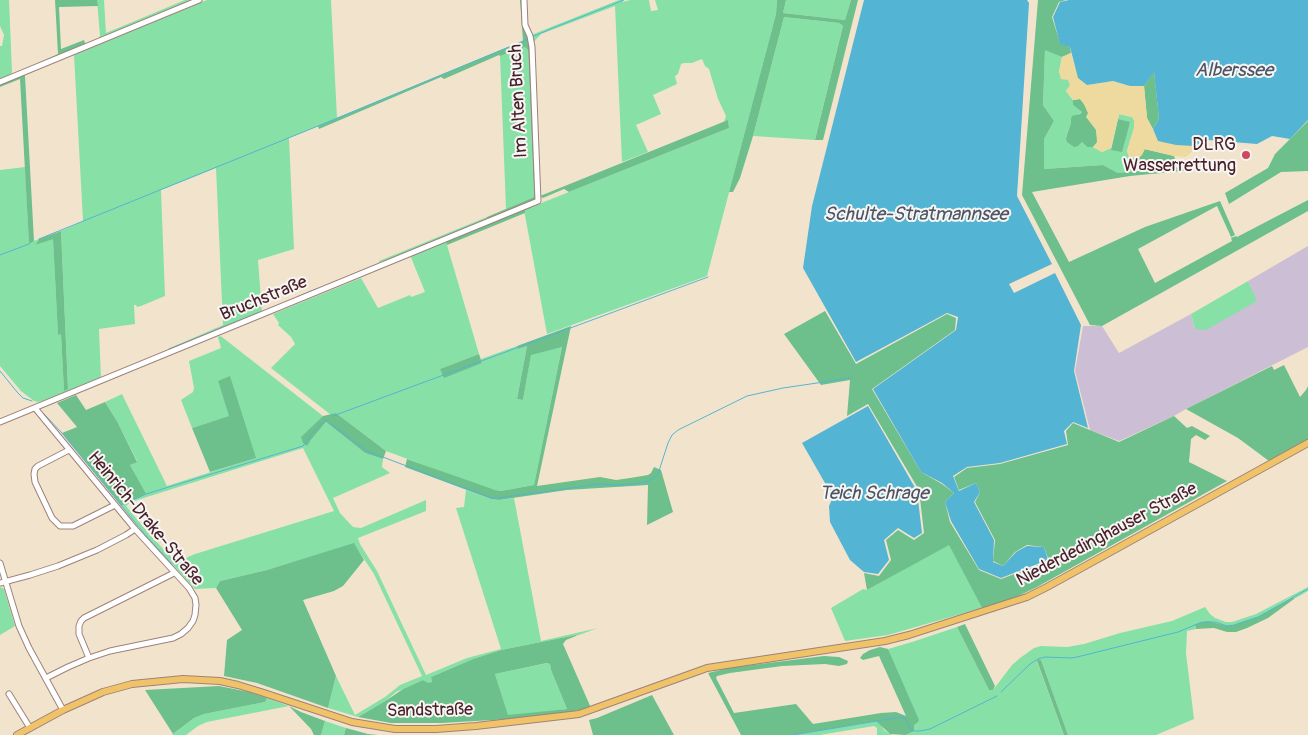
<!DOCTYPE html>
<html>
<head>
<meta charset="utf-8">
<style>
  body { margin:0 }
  canvas { display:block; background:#f2e4cc }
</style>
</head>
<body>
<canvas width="1308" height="735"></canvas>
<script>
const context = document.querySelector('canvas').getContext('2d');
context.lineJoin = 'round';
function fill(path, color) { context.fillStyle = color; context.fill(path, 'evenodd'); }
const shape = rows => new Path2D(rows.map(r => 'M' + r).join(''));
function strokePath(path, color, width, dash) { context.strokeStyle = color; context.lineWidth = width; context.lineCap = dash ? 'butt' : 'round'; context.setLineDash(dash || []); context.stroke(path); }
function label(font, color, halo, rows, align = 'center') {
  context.font = font + ' Pangolin,sans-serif'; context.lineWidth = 4; context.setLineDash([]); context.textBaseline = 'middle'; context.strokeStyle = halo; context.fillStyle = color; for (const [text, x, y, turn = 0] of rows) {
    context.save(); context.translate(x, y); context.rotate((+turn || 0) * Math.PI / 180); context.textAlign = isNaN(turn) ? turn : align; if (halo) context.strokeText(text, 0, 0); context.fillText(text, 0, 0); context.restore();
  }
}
const industrial = shape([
  [1308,246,1308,347,1186,409,1174,416,1119,441,1090,430,1075,371,1083,326,1102,326,1119,353,1191,314,1195,329,1256,301,1248,281]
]);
const green = shape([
  [0,0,9,0,12,72,11,76,0,81,0,46,2,46,4,35,0,26],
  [97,0,104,0,106,33,185,0,196,0,97,41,100,36],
  [207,0,331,0,337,118,289,138,294,249,258,260,262,312,168,351,168,349,223,325,216,168,161,190,165,296,141,306,137,307,136,305,134,305,135,324,99,329,101,378,44,401,38,402,34,401,21,391,0,366,0,170,25,167,29,243,39,239,37,245,53,238,58,334,61,334,64,390,68,388,61,231,83,221,74,55],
  [619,0,623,0,623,2,630,0,649,0,651,11,658,10,655,0,777,0,776,14,707,276,547,334,524,210,729,128,728,121,724,122,726,116,718,99,709,69,705,66,702,59,692,63,684,63,681,64,678,74,675,76,677,84,653,95,661,114,636,125,648,152,622,162,615,6,541,34,533,43,531,35],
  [786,0,851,0,845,20,783,13],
  [784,17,839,23,843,26,815,140,753,136],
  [525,47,528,50,534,197,506,209,500,56],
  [1045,49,1062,57,1059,72,1069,80,1071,85,1066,91,1073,100,1073,105,1082,112,1071,119,1071,123,1066,138,1082,142,1087,147,1093,147,1102,152,1111,148,1111,150,1130,123,1118,119,1119,114,1132,117,1134,120,1134,128,1127,151,1129,157,1133,158,1130,163,1134,166,1133,172,1118,173,1103,165,1044,169,1044,139,1054,121,1043,105],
  [487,217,487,220,380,264,379,261],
  [447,240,447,245,479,354,440,369,482,363,481,359,517,346,518,349,527,346,517,399,523,400,531,354,562,347,534,485,501,491,489,489,386,451,336,413,331,415,271,368,295,344,291,337,278,325,279,323,273,314,361,278,378,308,410,295,411,297,425,292,410,255],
  [1248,281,1257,301,1206,330,1195,329,1191,314],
  [220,336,222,337,323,416,308,431,307,445,311,440,326,422,365,453,383,459,382,467,390,473,333,498,340,513,353,527,361,528,426,500,426,511,358,538,360,544,377,571,426,675,467,658,501,649,456,508,464,507,466,490,491,499,499,500,514,498,541,641,598,628,576,636,576,635,501,650,473,659,431,677,432,682,428,684,423,680,396,692,387,700,358,717,328,708,336,676,355,715,385,697,400,685,422,676,374,574,354,544,267,570,220,581,216,588,195,589,147,537,121,505,145,494,130,465,137,461,118,423,105,402,122,394,167,486,255,458,218,381,230,416,192,428,181,400,193,392,194,388,189,361,221,348,218,337],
  [303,448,334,511,195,554,176,562,150,535,126,506,131,502],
  [949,544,982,608,888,635,845,641,831,608,863,589,867,590],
  [0,587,4,589,15,626,0,635],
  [1308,587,1308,591,1294,599,1292,597,1258,617,1243,623,1227,626,1208,621,1195,624,1196,629,1187,631,1186,653,1194,719,1156,735,1068,735,1041,660,1038,659,1037,662,1064,735,903,735,905,735,914,725,888,649,912,642,957,627,989,690,993,690,1012,665,1020,658,1034,648,1041,646,1067,647,1084,644,1120,633,1172,621,1205,607,1210,614,1215,618,1226,622,1232,622,1256,614],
  [548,663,550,664,551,670,567,709,508,716,495,674],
  [267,698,289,706,207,722,198,726,186,735,172,735,194,718,204,714,265,702],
  [325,721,346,728,344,735,321,735],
  [876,721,880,723,884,730,890,734,893,735,877,735,877,728,874,726,820,735,793,735]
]);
const forest = shape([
  [55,0,97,0,98,6,59,7,61,49,84,40,86,46,29,69,29,67,58,54],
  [520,0,522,0,530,41,537,198,535,201,531,203,531,208,525,210,525,213,447,245,447,240,487,223,487,217,534,197,528,50,525,47,500,56,499,55,444,79,441,77,319,129,318,126,523,41],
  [777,0,786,0,783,13,845,20,851,0,858,0,823,140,815,140,843,26,839,23,784,17,753,136,740,178,733,192,729,192,776,14],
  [1038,0,1066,0,1059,2,1052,17,1060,43,1070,47,1071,53,1062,57,1045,50,1043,105,1054,121,1044,139,1044,169,1103,165,1118,173,1191,166,1193,170,1130,176,1032,192,1069,262,1145,227,1220,201,1235,235,1231,237,1217,206,1138,249,1155,283,1232,241,1231,238,1236,236,1237,237,1308,200,1308,211,1102,326,1090,325,1022,195],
  [1154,71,1159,119,1153,129,1147,118,1144,86],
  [24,75,25,76,34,241,29,244,20,79,0,87,0,84],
  [1080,99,1084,104,1096,130,1098,142,1093,147,1087,147,1082,142,1078,146,1074,147,1067,142,1066,138,1071,123,1071,119,1072,116,1080,114,1082,112,1073,105,1073,100],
  [1118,119,1130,122,1122,152,1111,150],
  [728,120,729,128,569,192,564,189,543,198,540,196],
  [1308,121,1308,171,1281,172,1229,204,1225,193,1268,168,1275,154],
  [1144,149,1174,156,1175,159,1139,166,1134,166,1130,163,1133,158,1138,159],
  [61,231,68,389,64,391,61,334,58,335,53,239,36,245,39,239],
  [825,311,856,364,947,314,956,318,955,330,872,389,921,472,942,484,954,493,945,502,950,522,979,570,1001,579,1049,561,1044,547,1027,545,1015,552,1003,566,993,561,995,540,975,502,980,492,976,483,959,490,954,477,967,468,1000,464,1068,445,1066,431,1073,423,1119,442,1174,416,1187,428,1192,426,1210,436,1205,440,1196,435,1191,439,1189,462,1227,481,1037,587,1012,599,982,608,949,545,867,590,864,573,879,576,891,560,886,540,898,530,914,540,924,533,919,490,868,404,847,416,850,380,821,385,784,334],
  [571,326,537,486,600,477,616,480,630,478,648,475,651,473,654,467,661,470,673,512,647,525,648,485,567,490,499,500,491,499,405,467,407,459,495,490,501,491,534,485,562,347,531,355,523,400,517,399,527,346,518,349,517,346],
  [479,354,482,363,444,378,440,369],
  [1284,365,1300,397,1306,390,1308,386,1308,440,1269,461,1238,438,1186,409,1272,366,1274,370],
  [230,376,256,458,210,472,192,428,229,416,218,381],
  [76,395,86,410,105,402,118,423,137,462,130,465,146,494,121,505,62,433,77,427,57,403],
  [336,413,386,451,383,459,365,453,326,422,311,440,307,446,303,443,301,437,323,416],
  [354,543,364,560,343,586,334,591,303,600,336,676,328,708,257,683,224,676,227,640,242,630,216,588,220,581,267,570],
  [1293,597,1294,599,1268,618,1247,628,1236,632,1227,632,1214,628,1196,629,1195,624,1208,621,1227,626,1234,625,1258,617],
  [965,624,995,686,993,690,989,690,957,627],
  [576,635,576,636,566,640,563,644,591,708,569,712,509,719,442,723,391,723,358,717,387,700,403,689,423,680,428,683,432,682,431,677,473,659,501,650],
  [547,663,550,664,551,670,567,709,508,715,495,674],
  [880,647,888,649,919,720,917,723,914,725,914,731,905,735,890,734,876,721,793,735,741,735,708,673,729,668,824,656,839,657,848,661,847,664,839,666,825,664,782,666,730,673,717,676,716,678,734,713,796,704,813,724,881,713,896,712,906,716,879,656,863,660,860,658,863,654,870,650],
  [1038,659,1041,660,1068,735,1064,735,1037,661],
  [219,686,249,692,267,698,265,702,204,714,194,718,173,734,145,690],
  [652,695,674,735,593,735,589,720,597,718],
  [289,706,301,712,325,721,321,735,314,735,311,729],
  [346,728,368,734,378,735,344,735]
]);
const sand = shape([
  [1071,53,1074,65,1087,85,1113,81,1130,86,1144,86,1147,118,1158,140,1176,145,1191,145,1194,146,1195,149,1186,157,1174,156,1145,149,1142,155,1138,159,1129,157,1127,151,1134,128,1134,120,1132,117,1119,114,1111,148,1102,152,1093,147,1097,142,1096,130,1086,117,1088,113,1084,104,1080,99,1073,100,1066,91,1070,85,1068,80,1061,79,1059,72,1062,57]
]);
const water = shape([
  [864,0,1027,0,1029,3,1017,196,1052,264,1009,284,1014,293,1055,273,1081,325,1074,371,1088,428,1073,422,1064,431,1067,444,1000,463,967,467,953,476,959,491,976,483,980,492,974,502,994,540,993,562,1003,566,1016,552,1027,546,1044,547,1048,560,1001,578,979,569,951,521,945,502,954,493,942,483,921,472,873,389,956,330,958,317,947,313,856,362,803,268,812,206],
  [1069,0,1308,0,1308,120,1290,139,1272,136,1257,144,1208,140,1194,146,1176,145,1158,141,1153,129,1159,119,1154,72,1144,86,1130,86,1113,81,1087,85,1078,78,1070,47,1060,44,1053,17,1060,2],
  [868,406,917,491,922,533,914,538,898,528,884,540,889,560,878,574,864,572,850,560,830,522,829,506,834,495,825,483,802,443]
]);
const stream = shape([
  [532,37,553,28,624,0],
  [39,239,318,126,528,39],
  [0,255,29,244],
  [385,261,467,227],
  [297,297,316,289],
  [169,349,260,312],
  [0,371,17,392,23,398,32,401],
  [44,414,62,433,147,537,172,564],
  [333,416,708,277],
  [330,423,367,451,491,498,498,498,599,484,615,485,635,484,648,481,654,478,658,474,668,443,672,435,678,430,747,396,783,388,851,378],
  [121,505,146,494,303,446,314,431,326,420,328,421],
  [1001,692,1030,664,1038,659,1045,657,1072,658,1077,657,1178,632,1202,622,1215,622,1227,626,1234,625,1258,617,1308,589],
  [793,735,901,717,905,718,910,729,914,731,920,731,930,729,997,696]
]);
const minor = shape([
  [0,82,199,0],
  [35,408,135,529,189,588,195,598,196,605,195,615,193,621,188,628,181,634,173,638,110,651,89,658,68,667,46,678],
  [0,422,538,201,532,47,530,36,525,25,524,0],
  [69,450,38,466,35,469,34,474,35,482,52,518,60,526,73,526,115,505],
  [0,563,19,626,29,648,63,710],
  [0,583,30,575,58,566,97,550,126,535,135,529],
  [89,658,79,634,79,626,81,621,84,618,174,573],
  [9,694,30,728]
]);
const major = shape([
  [17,735,63,710,103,692,132,684,183,679,220,681,238,685,261,692,352,722,395,729,436,729,476,726,579,714,707,668,885,641,909,635,1027,597,1047,587,1308,443]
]);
const markers = [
  [1246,155,5,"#d1495b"]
];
const streetNames = [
  ["Im Alten Bruch",519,101,-93],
  ["Bruchstraße",264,299,-22],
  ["Heinrich-Drake-Straße",145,519,50],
  ["Niederdedinghauser Straße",1107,535,-28],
  ["Sandstraße",430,711,-1]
];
const poiNames = [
  ["DLRG",1236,145],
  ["Wasserrettung",1236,166]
];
const waterNames = [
  ["Alberssee",1234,71],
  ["Schulte-Stratmannsee",916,215],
  ["Teich Schrage",874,494]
];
fill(industrial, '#ccbed4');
fill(green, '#87e1a7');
fill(forest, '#6dbf8c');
fill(sand, '#eeda9e');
fill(water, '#54b4d3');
strokePath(stream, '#54b4d3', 1);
strokePath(minor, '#9e827c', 7);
strokePath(major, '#9e827c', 8);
strokePath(minor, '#fff', 5);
strokePath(major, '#f0c369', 6);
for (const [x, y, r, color] of markers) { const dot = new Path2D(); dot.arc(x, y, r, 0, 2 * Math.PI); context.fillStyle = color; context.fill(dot); strokePath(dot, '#f6f6f2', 2); }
label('18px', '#4a1f2b', '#f6f6f2', streetNames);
label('18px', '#4a1f2b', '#f6f6f2', poiNames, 'right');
label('italic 19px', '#4e5366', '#f6f6f2', waterNames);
</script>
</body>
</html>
